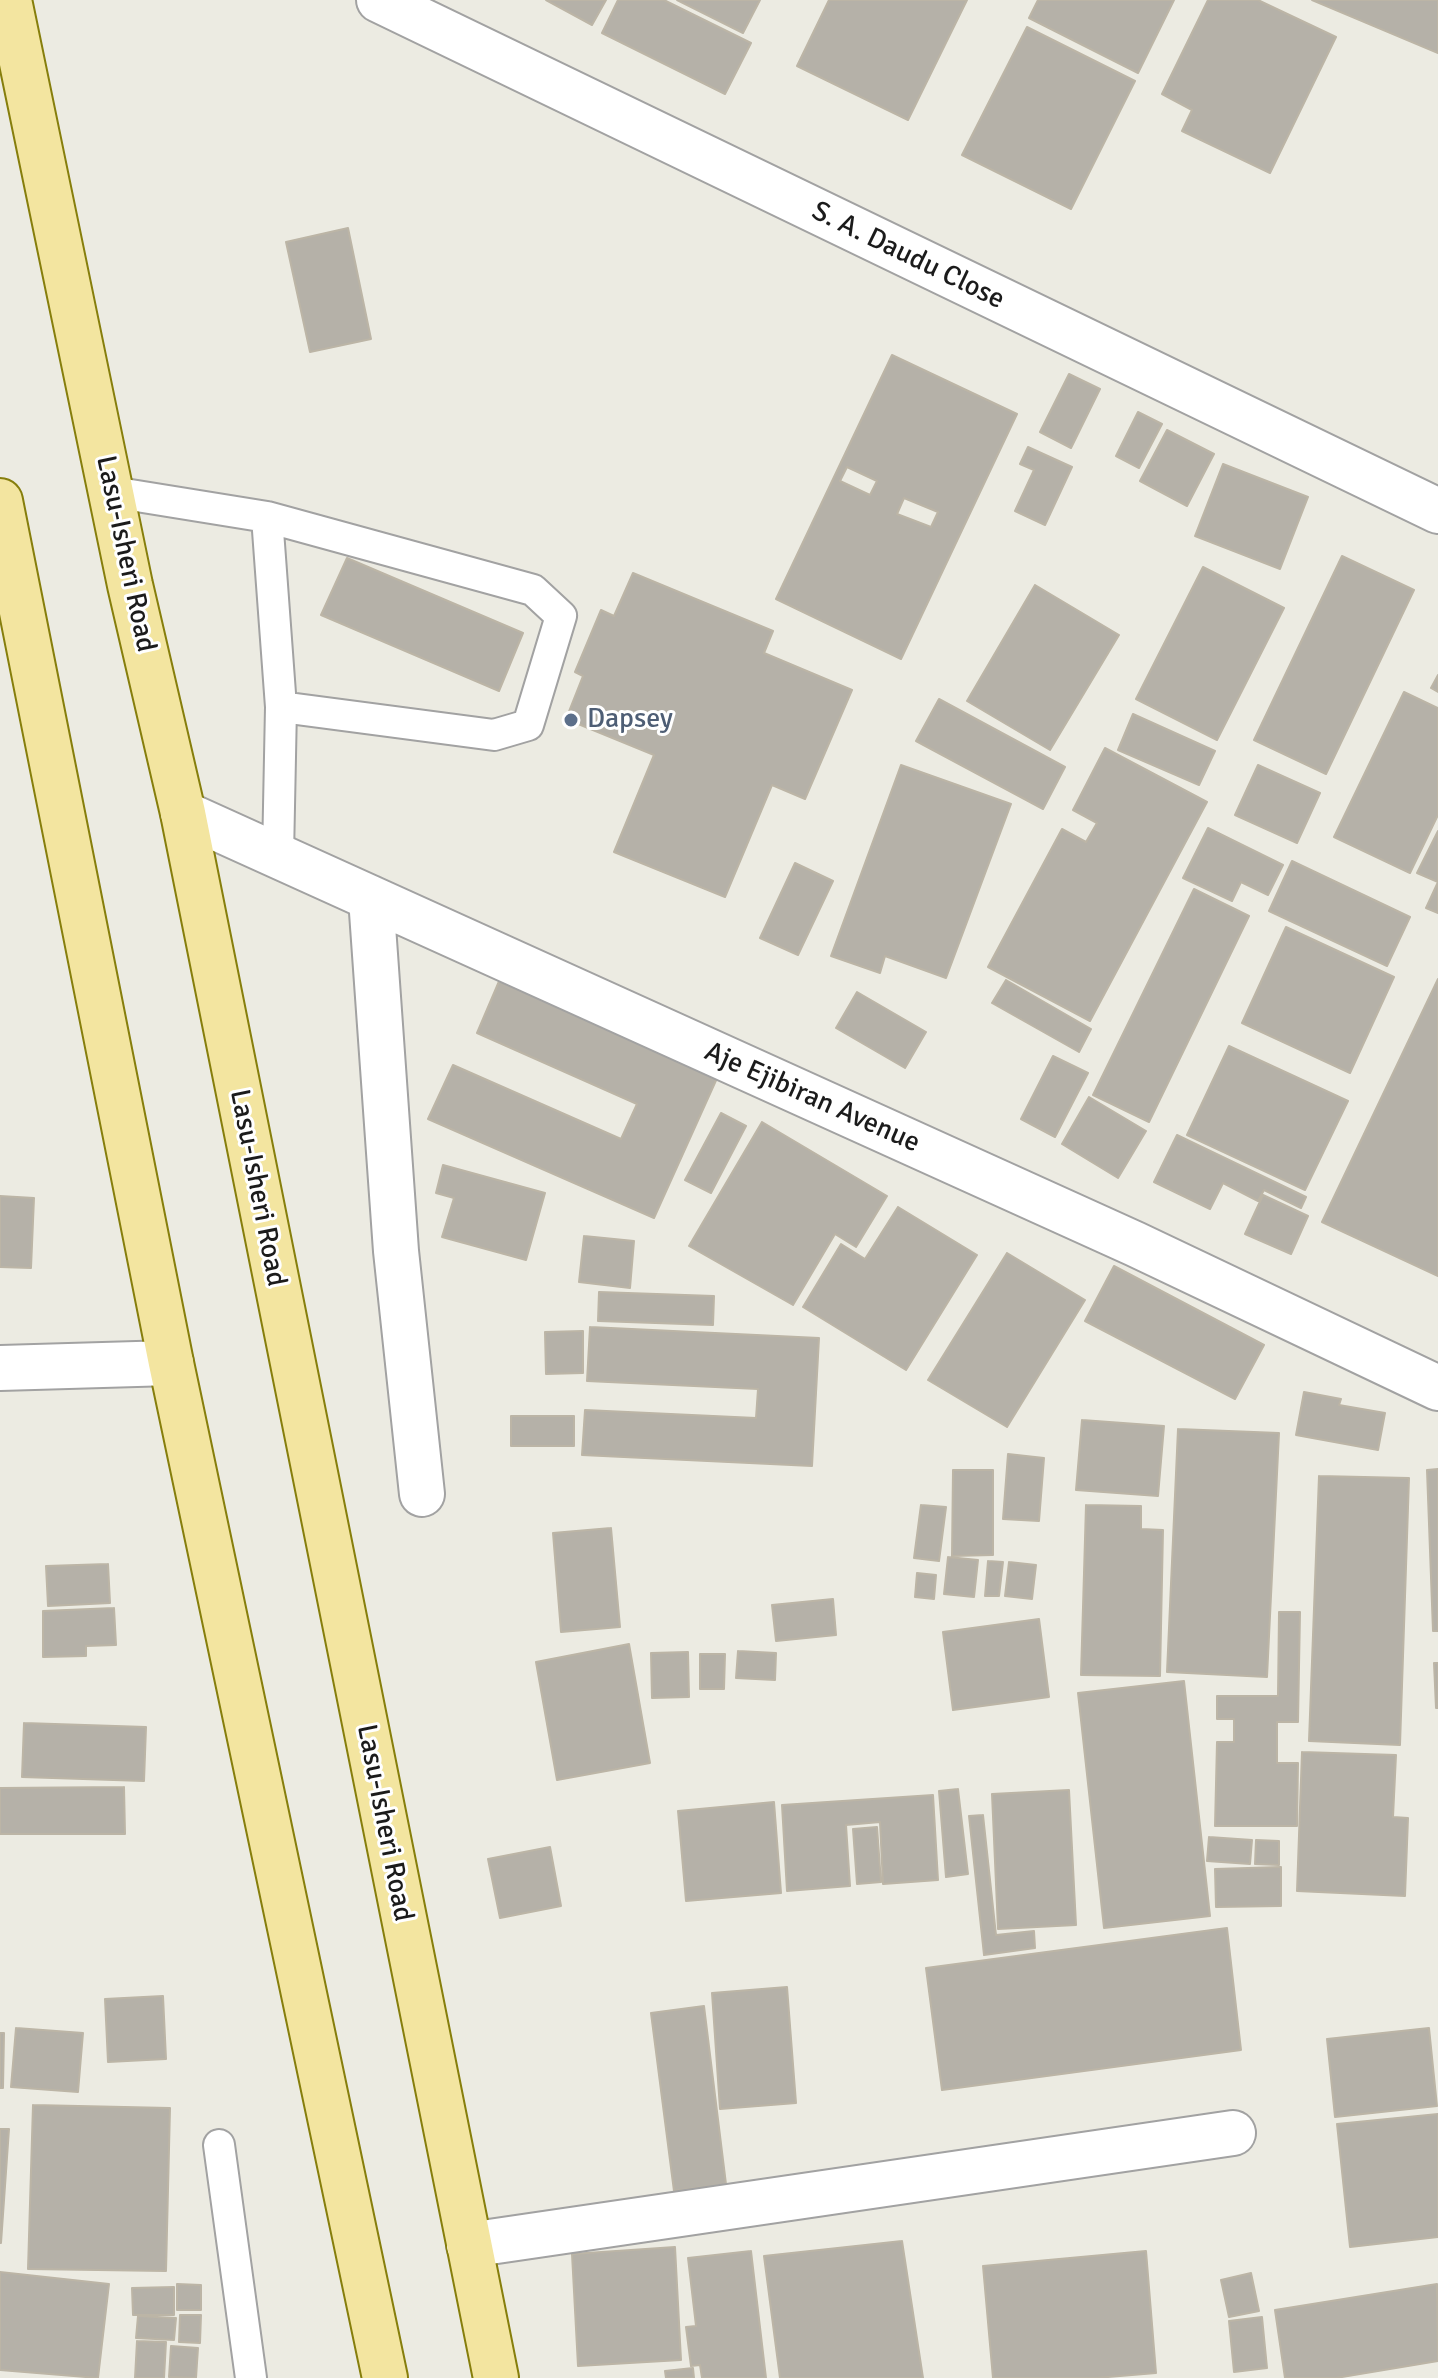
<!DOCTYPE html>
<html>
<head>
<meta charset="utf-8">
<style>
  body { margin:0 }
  canvas { display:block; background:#ecebe2 }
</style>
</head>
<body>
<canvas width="1438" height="2378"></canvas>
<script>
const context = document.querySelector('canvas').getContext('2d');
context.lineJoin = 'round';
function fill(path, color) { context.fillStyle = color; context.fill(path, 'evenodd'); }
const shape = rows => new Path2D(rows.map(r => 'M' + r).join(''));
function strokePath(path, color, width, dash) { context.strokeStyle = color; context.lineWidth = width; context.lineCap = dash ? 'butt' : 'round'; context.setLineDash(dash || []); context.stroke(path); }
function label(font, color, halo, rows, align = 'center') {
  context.font = font + ' Signika,sans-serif'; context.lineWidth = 6; context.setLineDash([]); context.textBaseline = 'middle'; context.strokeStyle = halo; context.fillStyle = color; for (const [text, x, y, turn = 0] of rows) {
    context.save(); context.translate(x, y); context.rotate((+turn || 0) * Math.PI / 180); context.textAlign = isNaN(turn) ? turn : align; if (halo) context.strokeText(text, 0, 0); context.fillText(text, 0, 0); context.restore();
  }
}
const building = shape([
  [546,0,606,0,592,25,546,0],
  [618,0,664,0,751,43,725,94,602,33,618,0],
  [677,0,760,0,743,33,677,0],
  [829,0,967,0,908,120,797,66,829,0],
  [1038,0,1174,0,1138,73,1029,18,1038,0],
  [1208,0,1258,0,1336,37,1270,173,1182,131,1192,110,1162,94,1208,0],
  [1312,0,1438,0,1438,53,1312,0],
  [1027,27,1135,81,1071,209,962,155,1027,27],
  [348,228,371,339,310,352,286,242,348,228],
  [892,355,1017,414,901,659,776,599,892,355],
  [847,467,877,481,870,495,840,481,847,467],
  [904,498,938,512,931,527,897,514,904,498],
  [1069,374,1100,389,1071,448,1040,432,1069,374],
  [1138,412,1162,424,1139,468,1116,456,1138,412],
  [1167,430,1214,454,1187,506,1140,481,1167,430],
  [1028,447,1072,467,1045,525,1015,511,1034,470,1020,464,1028,447],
  [1223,464,1308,497,1280,569,1195,536,1223,464],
  [1342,556,1414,590,1326,774,1254,740,1342,556],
  [347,558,523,633,499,691,321,615,347,558],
  [1203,567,1284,608,1217,740,1136,699,1203,567],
  [633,573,773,631,764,653,852,690,805,799,772,785,725,897,614,852,654,755,566,719,583,676,575,672,601,610,614,616,633,573],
  [1035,585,1119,635,1050,750,967,701,1035,585],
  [1438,675,1438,692,1431,688,1438,675],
  [1404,692,1438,708,1438,815,1410,873,1334,837,1404,692],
  [939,699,1065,767,1043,809,916,741,939,699],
  [1133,714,1215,751,1199,785,1118,750,1133,714],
  [1105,748,1207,802,1090,1021,988,967,1062,829,1086,842,1097,823,1073,810,1105,748],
  [901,765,1011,804,946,978,885,956,880,973,831,956,901,765],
  [1258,765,1320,793,1297,843,1235,815,1258,765],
  [1208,828,1283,865,1268,895,1241,882,1232,901,1183,878,1208,828],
  [1438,831,1438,913,1426,908,1438,882,1417,873,1438,831],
  [1292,861,1410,917,1387,966,1269,911,1292,861],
  [795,863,833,881,798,955,760,938,795,863],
  [1194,889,1249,916,1149,1122,1093,1095,1194,889],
  [1286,927,1394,977,1350,1073,1242,1023,1286,927],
  [500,979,718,1076,654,1218,428,1119,453,1065,621,1139,637,1104,477,1033,500,979],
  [1438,979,1438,1276,1322,1222,1438,979],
  [1006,980,1091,1029,1079,1052,992,1003,1006,980],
  [857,992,926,1032,905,1068,836,1028,857,992],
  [1229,1046,1348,1101,1305,1190,1187,1135,1229,1046],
  [1053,1056,1088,1073,1055,1137,1021,1119,1053,1056],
  [1089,1097,1146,1131,1118,1178,1062,1144,1089,1097],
  [721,1113,746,1126,711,1193,685,1180,721,1113],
  [762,1122,887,1196,856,1247,835,1234,793,1305,689,1246,762,1122],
  [1177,1135,1306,1197,1301,1208,1264,1190,1258,1201,1223,1183,1210,1209,1154,1182,1177,1135],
  [443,1165,545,1193,526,1260,442,1237,454,1198,436,1193,443,1165],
  [1263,1195,1308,1216,1291,1254,1245,1234,1263,1195],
  [0,1196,34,1198,31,1268,0,1267,0,1196],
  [898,1207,977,1255,906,1370,803,1307,841,1244,865,1259,898,1207],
  [584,1236,634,1241,630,1288,579,1282,584,1236],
  [1007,1253,1085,1300,1007,1427,928,1380,1007,1253],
  [1114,1266,1264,1345,1235,1399,1085,1321,1114,1266],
  [599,1292,714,1296,713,1325,598,1321,599,1292],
  [590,1327,819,1338,812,1466,582,1455,585,1410,756,1418,758,1389,587,1381,590,1327],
  [583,1331,583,1373,546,1374,545,1332,583,1331],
  [1304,1392,1341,1399,1339,1405,1385,1413,1378,1450,1296,1435,1304,1392],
  [511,1416,574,1416,574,1446,511,1446,511,1416],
  [1082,1420,1164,1426,1158,1496,1076,1490,1082,1420],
  [1178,1429,1279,1433,1267,1677,1167,1672,1178,1429],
  [1008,1454,1044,1458,1039,1521,1003,1519,1008,1454],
  [1438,1469,1438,1631,1433,1631,1427,1470,1438,1469],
  [953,1470,993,1470,993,1555,952,1556,953,1470],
  [1319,1476,1409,1478,1400,1745,1309,1741,1319,1476],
  [921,1505,946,1507,939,1561,914,1558,921,1505],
  [1086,1505,1141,1506,1141,1529,1163,1530,1160,1676,1081,1675,1086,1505],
  [611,1528,620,1627,561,1632,553,1533,611,1528],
  [948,1557,978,1560,974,1597,944,1594,948,1557],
  [988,1561,1003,1562,999,1596,985,1596,988,1561],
  [1009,1562,1036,1565,1032,1599,1005,1596,1009,1562],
  [108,1564,110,1603,48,1606,46,1566,108,1564],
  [917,1573,936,1575,934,1599,915,1597,917,1573],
  [833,1599,836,1635,776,1641,772,1605,833,1599],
  [114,1608,116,1645,86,1646,86,1656,43,1657,43,1611,114,1608],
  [1279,1612,1300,1612,1298,1722,1277,1722,1277,1763,1298,1763,1297,1826,1215,1826,1217,1742,1234,1742,1234,1719,1217,1719,1217,1696,1278,1696,1279,1612],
  [1039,1619,1049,1697,953,1710,943,1632,1039,1619],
  [629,1644,650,1763,557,1780,536,1662,629,1644],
  [738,1651,776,1653,775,1680,736,1678,738,1651],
  [688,1652,689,1697,652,1698,651,1653,688,1652],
  [700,1654,725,1654,724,1689,700,1689,700,1654],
  [1434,1663,1438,1663,1438,1708,1436,1708,1434,1663],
  [1184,1681,1210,1916,1104,1928,1078,1693,1184,1681],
  [24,1723,146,1727,144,1781,22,1777,24,1723],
  [1302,1752,1396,1755,1393,1817,1408,1818,1405,1896,1297,1891,1302,1752],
  [124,1787,125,1834,0,1834,0,1788,124,1787],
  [958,1789,968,1874,946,1877,939,1791,958,1789],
  [1069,1790,1076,1925,998,1929,992,1794,1069,1790],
  [933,1795,938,1880,883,1884,880,1822,846,1825,850,1886,787,1891,782,1805,933,1795],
  [774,1802,781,1893,686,1901,678,1811,774,1802],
  [983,1815,996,1935,1034,1931,1035,1948,984,1955,969,1816,983,1815],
  [877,1827,881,1882,857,1884,853,1829,877,1827],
  [1209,1837,1252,1840,1250,1864,1207,1861,1209,1837],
  [1256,1840,1279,1841,1279,1865,1255,1864,1256,1840],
  [550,1847,561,1906,500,1918,488,1859,550,1847],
  [1281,1867,1281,1906,1216,1907,1215,1869,1281,1867],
  [1227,1928,1241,2050,942,2090,926,1968,1227,1928],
  [787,1987,796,2103,720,2109,712,1993,787,1987],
  [163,1996,166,2059,108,2062,105,1999,163,1996],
  [704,2006,726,2184,674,2191,651,2013,704,2006],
  [16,2028,83,2033,78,2092,11,2087,16,2028],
  [1429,2028,1437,2106,1335,2117,1327,2039,1429,2028],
  [0,2033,4,2033,3,2088,0,2088,0,2033],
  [33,2105,170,2108,166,2271,28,2269,33,2105],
  [1438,2114,1438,2237,1350,2247,1337,2124,1438,2114],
  [0,2129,9,2129,1,2243,0,2243,0,2129],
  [902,2241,923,2378,780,2378,764,2256,902,2241],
  [675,2247,681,2360,578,2366,572,2254,675,2247],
  [751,2251,766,2378,702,2378,700,2365,691,2366,686,2327,696,2326,688,2258,751,2251],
  [1146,2251,1156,2373,1096,2378,993,2378,983,2266,1146,2251],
  [0,2272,109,2284,98,2378,0,2370,0,2272],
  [1251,2273,1259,2311,1229,2317,1221,2280,1251,2273],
  [177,2284,201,2285,201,2310,177,2310,177,2284],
  [1437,2284,1438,2361,1336,2378,1285,2378,1275,2310,1437,2284],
  [174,2287,174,2315,133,2315,132,2288,174,2287],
  [180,2315,201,2315,200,2343,179,2342,180,2315],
  [138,2316,176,2318,174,2340,136,2338,138,2316],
  [1262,2317,1267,2368,1234,2372,1229,2321,1262,2317],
  [137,2341,166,2342,164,2378,135,2378,137,2341],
  [171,2346,198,2348,196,2378,169,2377,171,2346],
  [693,2368,694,2378,666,2378,665,2371,693,2368]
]);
const lane = shape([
  [112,492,267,517,533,590,561,616,528,725,494,735,281,707],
  [267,517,281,707,278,856],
  [219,2145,251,2378]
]);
const street = shape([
  [379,0,1438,511],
  [183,813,1135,1244,1438,1388],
  [371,898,396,1251,422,1494],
  [0,1368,171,1363],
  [469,2245,1233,2133]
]);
const primary = shape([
  [9,0,130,585,183,813,496,2378],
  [0,501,171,1363,385,2378]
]);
const markers = [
  [571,720,8,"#5c6f8a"]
];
const streetNames = [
  ["S. A. Daudu Close",908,256,26],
  ["Lasu-Isheri Road",125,554,78],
  ["Aje Ejibiran Avenue",812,1098,24],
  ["Lasu-Isheri Road",257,1188,79],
  ["Lasu-Isheri Road",384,1823,79]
];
const serviceNames = [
  ["Dapsey",587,720]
];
fill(building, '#b5b1a8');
strokePath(building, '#bcb5a6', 2);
strokePath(lane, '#a2a2a2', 34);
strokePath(street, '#a2a2a2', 48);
strokePath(primary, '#867e0c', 48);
strokePath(lane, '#fff', 30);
strokePath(street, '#fff', 44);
strokePath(primary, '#f3e5a0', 44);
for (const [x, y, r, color] of markers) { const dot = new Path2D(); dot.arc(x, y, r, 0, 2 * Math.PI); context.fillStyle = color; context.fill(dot); strokePath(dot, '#fff', 3); }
label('28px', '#1b1b1b', '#fff', streetNames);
label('28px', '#4e5e75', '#fff', serviceNames, 'left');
</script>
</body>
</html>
